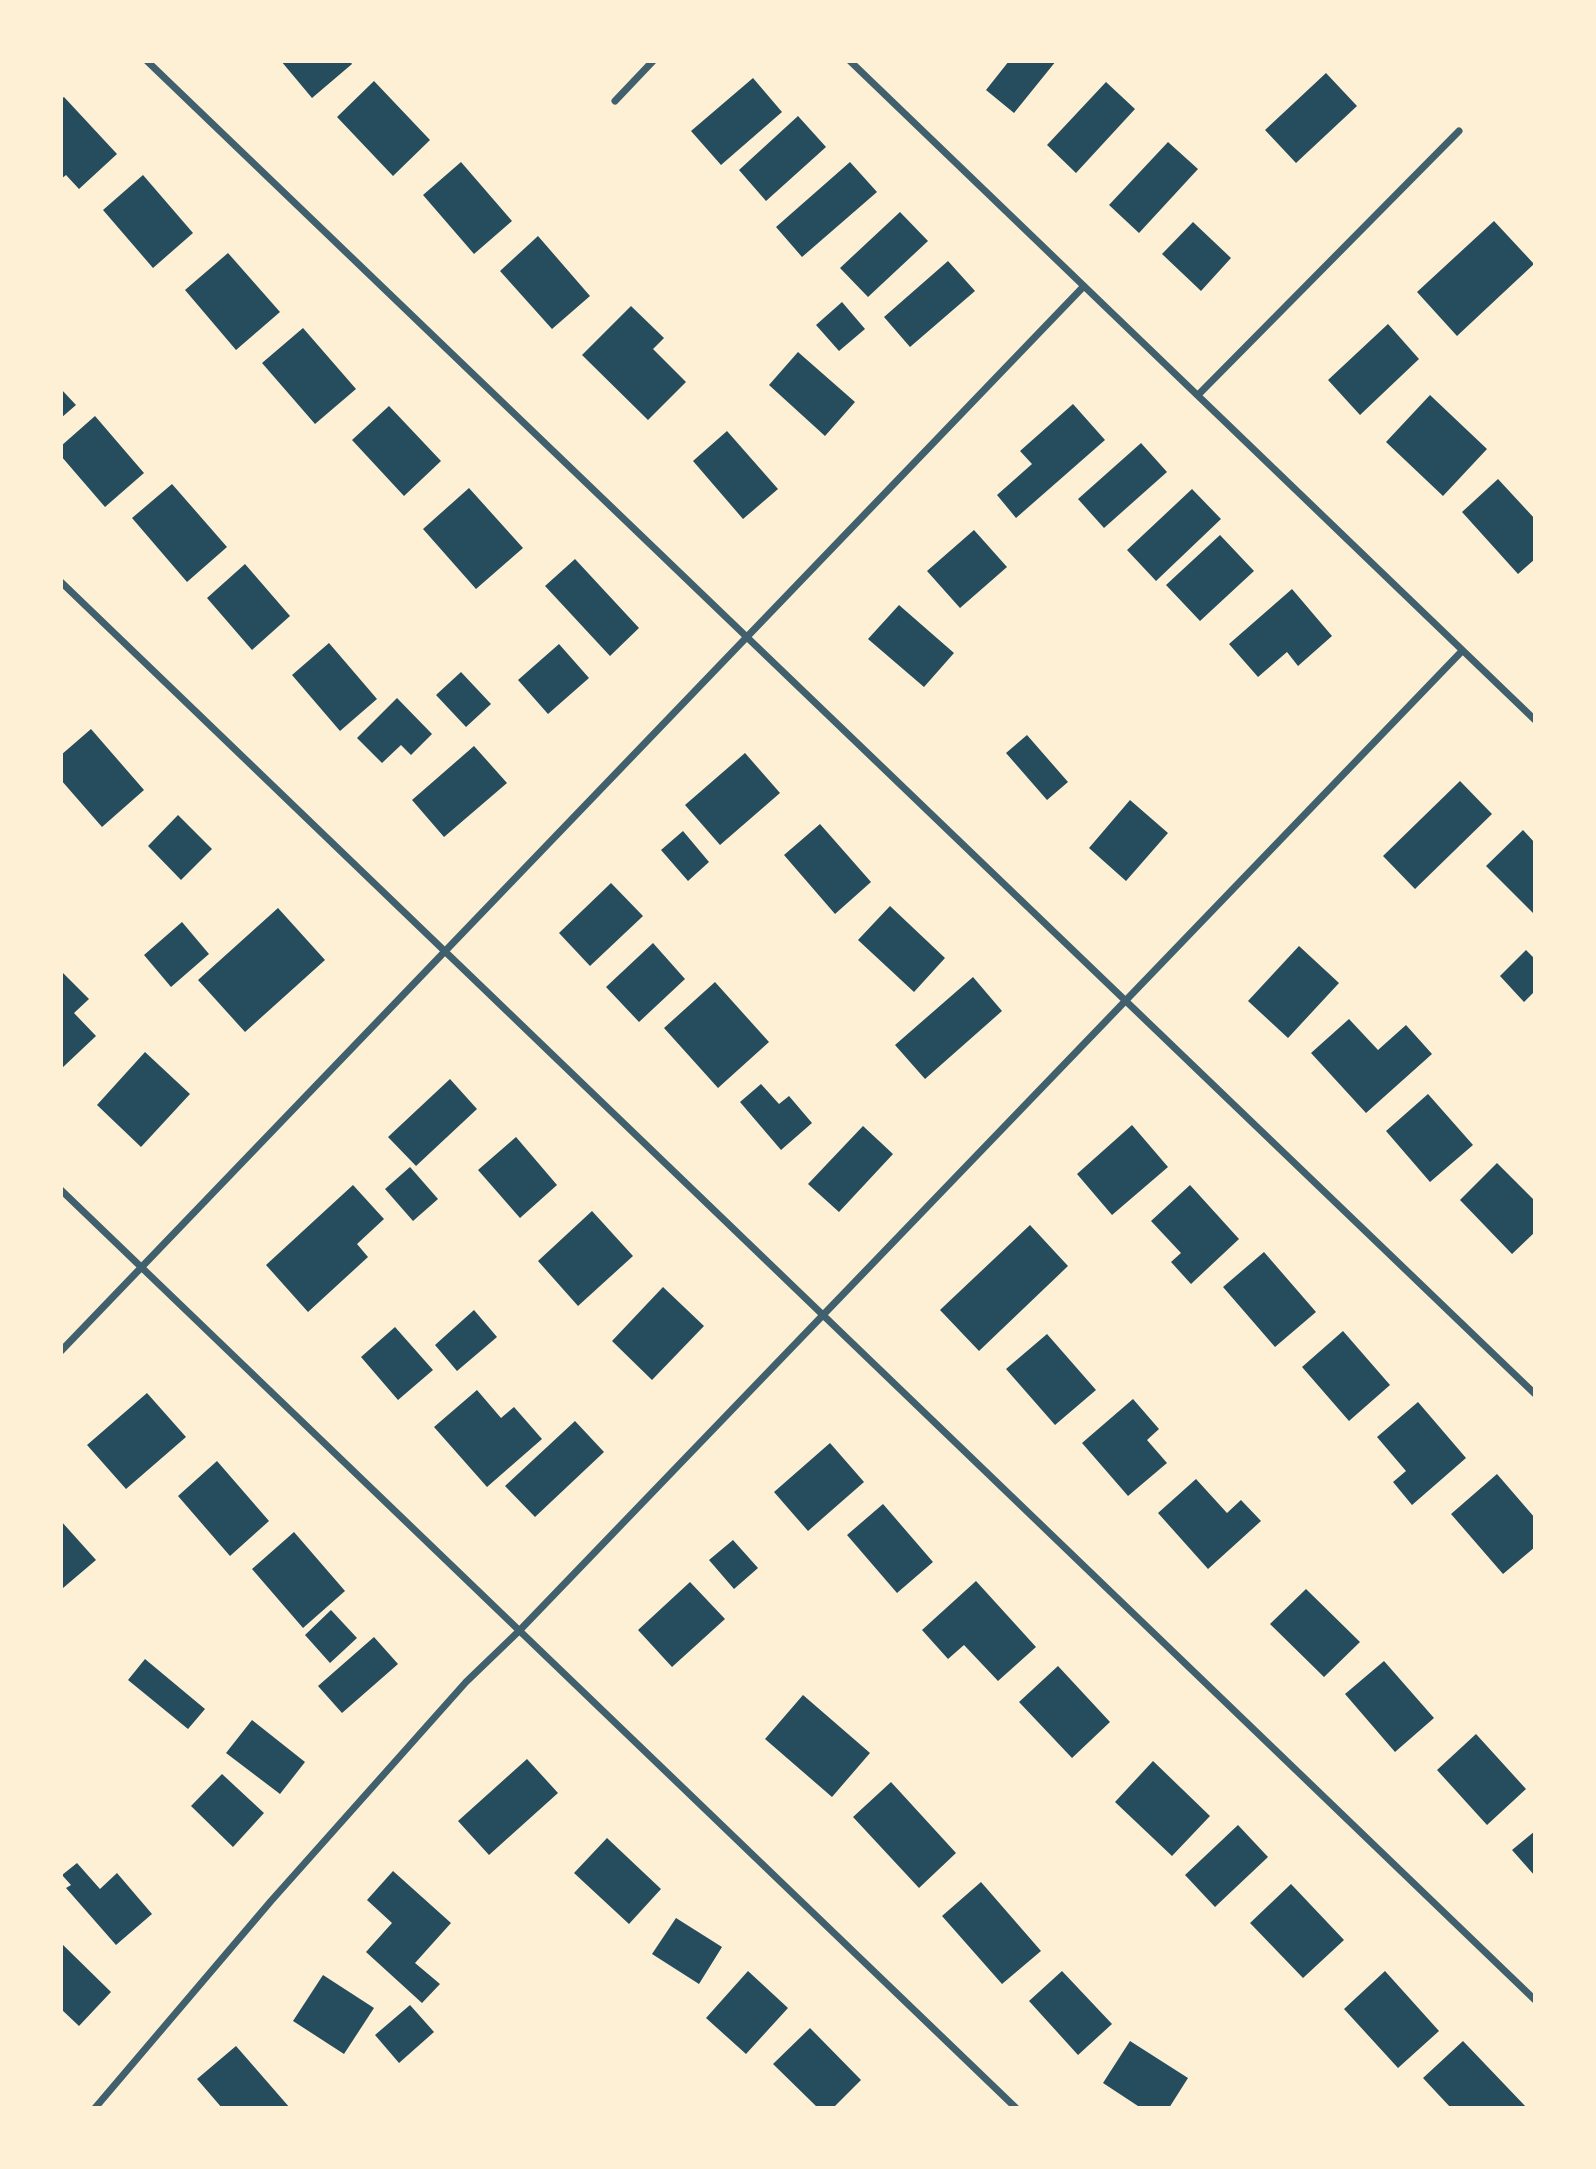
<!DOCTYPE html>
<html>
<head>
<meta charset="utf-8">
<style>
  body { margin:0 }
  #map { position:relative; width:1596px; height:2169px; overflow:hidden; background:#fdf0d5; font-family:"Nunito Sans",sans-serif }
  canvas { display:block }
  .frame { position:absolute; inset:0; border:63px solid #fdf0d5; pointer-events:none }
</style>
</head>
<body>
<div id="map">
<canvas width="1596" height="2169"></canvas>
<div class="frame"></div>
</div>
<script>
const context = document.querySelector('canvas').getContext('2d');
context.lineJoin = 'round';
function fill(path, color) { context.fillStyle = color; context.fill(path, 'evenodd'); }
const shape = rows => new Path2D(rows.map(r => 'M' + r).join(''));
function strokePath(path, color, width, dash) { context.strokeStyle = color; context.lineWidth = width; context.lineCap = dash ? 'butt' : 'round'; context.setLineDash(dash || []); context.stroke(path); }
const building = shape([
  [281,61,350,61,352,64,312,98],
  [1009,61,1056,61,1014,113,986,90],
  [1326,73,1357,106,1296,163,1265,130],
  [753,78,782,112,721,165,691,131],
  [374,81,430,140,393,176,337,117],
  [1106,82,1135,109,1076,173,1047,145],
  [64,97,117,154,79,189,66,175,61,179,61,99],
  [798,116,826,147,766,201,739,170],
  [1168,142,1198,169,1139,233,1109,205],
  [461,162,512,221,474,254,423,195],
  [850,162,877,192,802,257,776,227],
  [143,175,193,233,153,268,103,210],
  [900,212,928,241,868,297,840,268],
  [1494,221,1534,264,1457,336,1417,292],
  [1193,222,1231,258,1201,291,1162,254],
  [538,236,590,296,552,329,500,271],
  [228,253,280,312,236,350,185,290],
  [948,261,975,291,910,347,884,317],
  [842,302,865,329,839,351,816,325],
  [631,306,664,338,653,349,686,382,648,420,582,355],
  [1388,324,1419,359,1360,415,1328,380],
  [303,328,356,389,315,424,262,363],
  [798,352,855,402,825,436,769,385],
  [61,389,76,405,61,418],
  [1430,395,1487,449,1443,496,1386,442],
  [1073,404,1105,440,1016,518,997,495,1032,464,1020,451],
  [389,406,441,461,404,496,352,440],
  [95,416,144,473,105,507,61,456,61,446],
  [727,431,778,489,743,519,693,461],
  [1141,443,1167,472,1104,528,1078,499],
  [1498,479,1535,519,1535,559,1518,574,1462,512],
  [172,484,227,547,187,582,132,518],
  [469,488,523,548,476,589,423,529],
  [1192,489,1221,519,1156,581,1127,550],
  [974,530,1007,567,960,608,927,571],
  [1220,535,1254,571,1200,621,1166,585],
  [575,559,639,628,610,656,545,586],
  [245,564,290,616,252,650,207,598],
  [1292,589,1332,636,1298,666,1287,652,1258,677,1229,644],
  [899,605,954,653,924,687,868,639],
  [329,643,377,699,340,731,292,675],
  [559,644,589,678,548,714,518,680],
  [461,672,491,704,466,727,436,695],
  [397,698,432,734,411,755,401,745,382,763,357,738],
  [91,729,144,790,102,827,61,780,61,755],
  [1027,735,1068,782,1047,800,1006,753],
  [474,746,507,783,444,837,412,800],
  [745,753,780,793,720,845,685,805],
  [1460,781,1492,814,1415,889,1383,856],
  [1130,800,1168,833,1126,881,1089,848],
  [178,815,212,849,181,880,148,846],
  [820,824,871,882,835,914,784,855],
  [1523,830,1535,843,1535,911,1533,913,1486,866],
  [683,831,709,862,688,881,661,850],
  [611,883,643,916,590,966,559,933],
  [890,906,945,958,914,992,858,940],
  [278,908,325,960,245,1032,198,980],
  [182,922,209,954,171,987,144,955],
  [653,943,685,979,639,1022,606,987],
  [1299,946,1339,983,1288,1038,1248,1001],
  [1526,950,1535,959,1535,991,1524,1002,1500,976],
  [61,971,89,999,74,1013,96,1036,61,1069],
  [973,977,1002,1011,925,1079,895,1045],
  [715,982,769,1042,718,1088,664,1028],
  [1349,1019,1378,1050,1406,1025,1432,1054,1366,1113,1311,1053],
  [145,1052,190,1094,141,1147,97,1105],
  [450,1079,477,1109,416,1166,388,1137],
  [761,1084,779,1104,789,1096,812,1123,781,1150,740,1102],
  [1428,1094,1473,1145,1430,1182,1386,1131],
  [1132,1125,1168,1167,1112,1215,1077,1174],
  [863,1126,893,1154,839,1212,808,1184],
  [516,1137,557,1185,520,1218,478,1170],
  [1497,1163,1535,1201,1535,1232,1512,1254,1460,1200],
  [410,1167,438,1199,413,1221,385,1189],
  [353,1185,384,1219,357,1244,368,1257,308,1312,266,1265],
  [1190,1185,1239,1239,1191,1284,1171,1262,1181,1253,1151,1221],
  [592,1211,633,1256,578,1306,538,1261],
  [1030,1225,1068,1266,979,1351,940,1310],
  [1264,1252,1316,1312,1275,1347,1223,1287],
  [663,1287,704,1326,652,1380,612,1341],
  [474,1310,497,1337,457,1371,435,1345],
  [395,1327,433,1370,398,1400,361,1357],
  [1343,1331,1390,1385,1349,1421,1302,1367],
  [1047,1334,1096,1390,1055,1425,1006,1369],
  [477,1390,501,1418,514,1407,542,1439,487,1487,434,1427],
  [147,1393,186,1437,126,1489,87,1445],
  [1133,1399,1159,1429,1147,1440,1167,1463,1128,1496,1082,1443],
  [1418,1402,1466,1458,1412,1505,1393,1482,1406,1471,1377,1437],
  [575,1421,604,1452,535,1517,505,1486],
  [830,1443,864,1482,808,1531,774,1492],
  [217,1461,269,1521,230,1556,178,1496],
  [1497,1474,1535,1518,1535,1547,1503,1574,1451,1514],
  [1196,1479,1227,1513,1241,1500,1261,1521,1208,1569,1158,1513],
  [883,1504,933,1562,897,1593,847,1535],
  [61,1521,96,1560,63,1588,61,1587],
  [294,1532,345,1591,303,1628,252,1569],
  [733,1540,758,1568,734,1589,709,1560],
  [976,1581,1036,1647,998,1681,964,1645,948,1659,922,1630],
  [690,1582,725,1619,672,1667,638,1630],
  [1306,1589,1360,1642,1324,1677,1270,1624],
  [331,1610,357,1638,330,1663,305,1635],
  [374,1637,398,1664,342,1713,318,1686],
  [145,1659,205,1709,188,1729,128,1680],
  [1384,1661,1434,1718,1395,1752,1345,1694],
  [1058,1666,1110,1722,1072,1758,1019,1702],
  [803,1695,870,1753,832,1797,765,1739],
  [252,1720,305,1762,280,1794,226,1753],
  [1476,1734,1526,1789,1487,1825,1437,1770],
  [527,1759,558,1793,489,1855,458,1821],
  [1153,1761,1210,1816,1172,1856,1115,1802],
  [222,1774,264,1813,233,1847,191,1806],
  [891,1782,956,1853,919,1888,853,1817],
  [1238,1825,1268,1857,1215,1907,1185,1875],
  [1535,1831,1535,1876,1512,1850],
  [607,1838,661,1889,629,1924,574,1873],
  [77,1863,100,1889,117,1873,152,1914,116,1945,66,1888,71,1885,62,1875],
  [393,1871,451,1923,415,1963,440,1984,422,2003,366,1952,392,1923,367,1900],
  [981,1882,1041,1951,1002,1984,942,1916],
  [1291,1884,1344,1940,1303,1978,1250,1923],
  [676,1918,722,1947,699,1984,652,1954],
  [61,1943,111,1992,79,2026,61,2009],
  [748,1971,788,2008,746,2054,706,2018],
  [1062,1971,1112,2024,1078,2055,1029,2001],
  [1385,1971,1439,2031,1398,2068,1344,2009],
  [323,1975,374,2008,344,2054,293,2021],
  [410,2005,434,2032,399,2063,375,2035],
  [810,2028,861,2080,833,2108,818,2108,773,2064],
  [1130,2041,1188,2078,1169,2108,1141,2108,1103,2083],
  [1463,2041,1527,2108,1451,2108,1423,2078],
  [236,2046,290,2108,222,2108,197,2079]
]);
const minor = shape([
  [147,61,1535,1394],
  [850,61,1535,720],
  [615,101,653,61],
  [1198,395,1459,131],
  [61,582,1535,2000],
  [61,1190,1016,2108],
  [61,1351,1084,286],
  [95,2108,271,1901,466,1682,519,1631,1462,651]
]);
fill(building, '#264d5e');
strokePath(minor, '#3f606c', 7);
</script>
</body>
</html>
